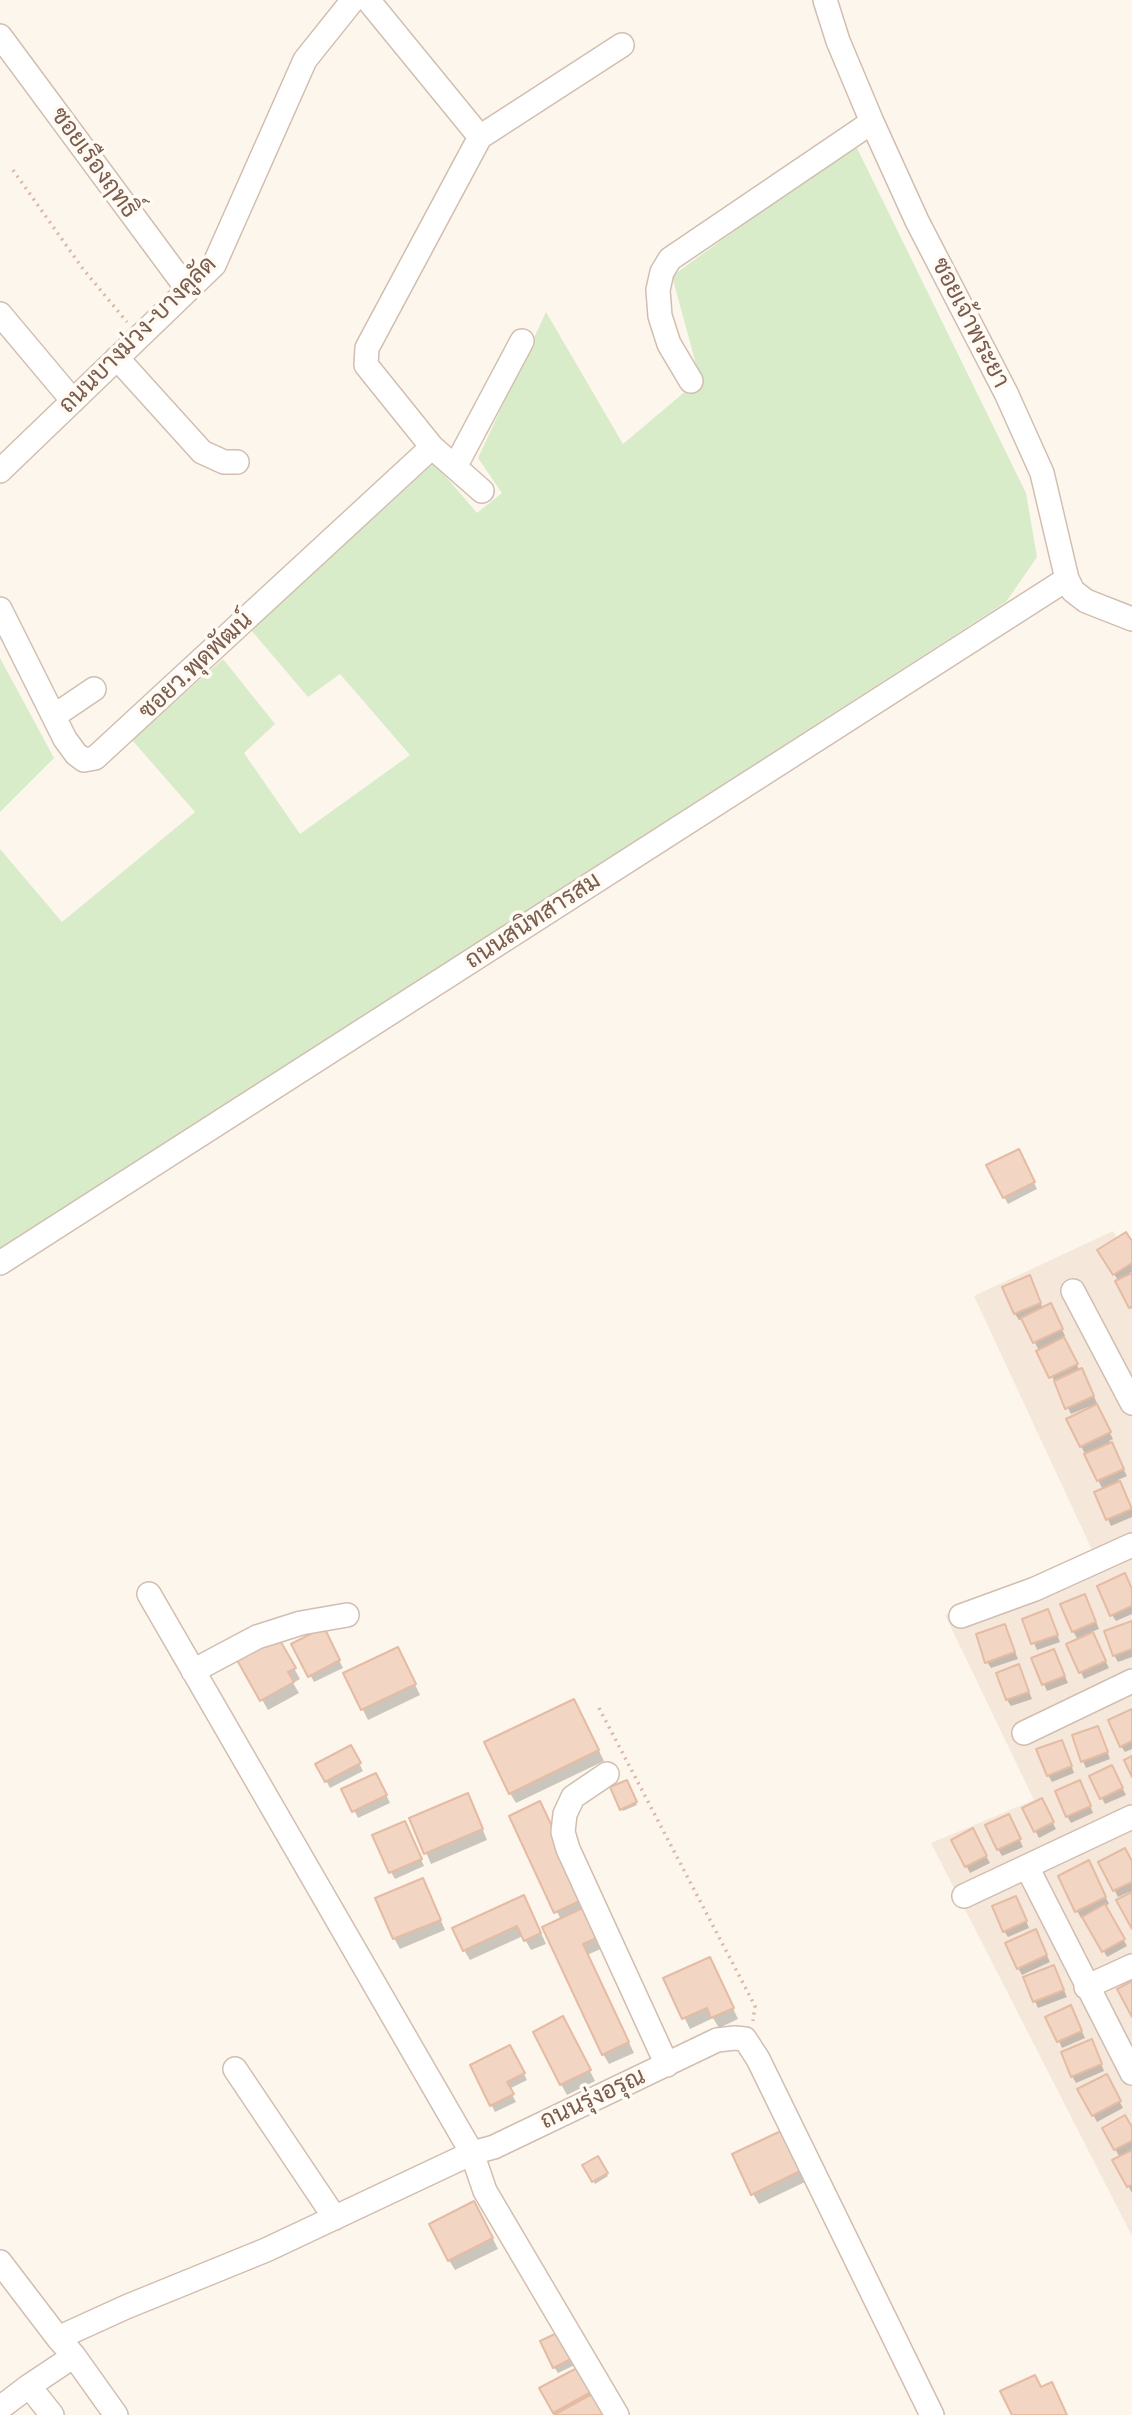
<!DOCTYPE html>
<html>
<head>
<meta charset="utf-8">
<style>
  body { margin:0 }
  canvas { display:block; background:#fdf6ec }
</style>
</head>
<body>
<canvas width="1132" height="2415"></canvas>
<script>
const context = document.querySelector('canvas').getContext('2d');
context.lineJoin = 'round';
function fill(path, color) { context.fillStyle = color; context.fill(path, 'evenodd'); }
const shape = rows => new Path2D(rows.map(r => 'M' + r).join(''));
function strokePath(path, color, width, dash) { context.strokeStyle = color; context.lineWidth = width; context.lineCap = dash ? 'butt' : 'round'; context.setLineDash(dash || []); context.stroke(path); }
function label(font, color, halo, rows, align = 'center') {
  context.font = font + ' "Fira Sans",Sarabun,sans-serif'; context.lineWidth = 7; context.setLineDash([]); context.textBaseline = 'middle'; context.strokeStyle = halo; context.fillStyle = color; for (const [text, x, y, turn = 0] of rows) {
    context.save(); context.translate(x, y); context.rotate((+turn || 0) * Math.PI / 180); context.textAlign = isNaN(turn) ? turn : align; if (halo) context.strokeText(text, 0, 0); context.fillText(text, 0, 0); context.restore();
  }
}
const residential = shape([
  [1113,1231,1132,1267,1132,2236,931,1843,1034,1800,945,1615,1093,1552,974,1296]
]);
const green = shape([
  [855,144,1026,493,1037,557,1006,602,0,1250,0,849,62,922,195,812,132,740,223,659,275,724,244,753,300,834,410,755,340,674,308,697,251,630,434,463,477,513,502,493,478,458,546,312,623,444,700,379,672,276],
  [0,658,54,758,0,812]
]);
const shadow = shape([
  [1022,1158,1037,1189,1008,1204,1004,1197],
  [1132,1244,1132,1272,1129,1273,1132,1275,1132,1310,1119,1282,1100,1251],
  [1033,1284,1043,1309,1054,1312,1065,1336,1062,1337,1080,1371,1085,1377,1097,1403,1095,1404,1113,1439,1109,1441,1127,1476,1118,1480,1132,1509,1132,1517,1111,1526,1096,1493,1103,1490,1081,1446,1090,1410,1088,1407,1071,1414,1023,1319,1019,1320,1015,1314,1005,1287],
  [1132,1591,1132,1614,1116,1621,1112,1615],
  [1088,1602,1099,1629,1091,1632,1109,1668,1084,1679,1081,1672,1078,1640,1073,1631],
  [1051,1618,1060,1642,1037,1650,1024,1620],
  [1132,1623,1132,1657,1118,1662,1114,1655],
  [1004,1626,1018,1659,991,1668,987,1662],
  [327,1636,343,1668,314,1682,294,1644],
  [278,1640,300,1679,293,1683,299,1693,268,1710,240,1661],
  [1057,1658,1068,1683,1047,1691,1033,1659],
  [403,1659,420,1695,368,1720,345,1674],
  [1018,1666,1032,1699,1011,1706,1007,1700],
  [1132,1711,1132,1749,1125,1752,1121,1746],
  [580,1712,604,1761,516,1803,510,1793],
  [1098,1728,1110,1759,1086,1768,1083,1761],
  [351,1747,363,1771,330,1788,318,1765],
  [1065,1748,1074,1773,1052,1782,1048,1775],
  [1115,1774,1126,1795,1105,1804,1102,1798],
  [380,1782,390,1803,358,1818,344,1790],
  [626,1782,637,1805,623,1811,613,1788],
  [1083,1789,1093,1813,1071,1823,1067,1816],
  [1041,1801,1056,1829,1039,1838,1024,1809],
  [540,1803,603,1948,587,1955,634,2053,609,2064,603,2054,561,1920,511,1816],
  [473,1806,487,1840,431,1864,411,1818],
  [1012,1823,1023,1847,1002,1856,998,1849],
  [408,1830,424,1866,395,1879,391,1872],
  [972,1831,990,1863,970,1873,953,1840],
  [1100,1862,1132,1864,1132,1926,1130,1895,1129,1892,1118,1897],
  [1092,1869,1109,1904,1105,1906,1127,1946,1107,1957,1084,1916,1081,1918,1077,1911,1060,1876],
  [428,1891,445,1930,400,1949,394,1938],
  [1019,1904,1029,1928,1008,1937,1004,1931],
  [530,1908,546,1944,531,1950,523,1936,470,1960,464,1950],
  [1039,1938,1050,1962,1022,1975,1018,1968],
  [715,1969,738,2019,719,2028,713,2018,690,2029,665,1979],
  [1057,1974,1067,1997,1038,2008,1025,1978],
  [1074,2014,1085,2038,1062,2048,1048,2017],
  [569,2029,595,2081,567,2095,561,2084],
  [510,2047,527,2080,509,2089,516,2102,495,2112,472,2066],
  [1095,2048,1104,2071,1076,2083,1072,2076],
  [1106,2076,1123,2108,1097,2122,1080,2090],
  [1104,2128,1132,2130,1132,2193,1115,2160,1120,2158],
  [782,2132,807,2181,759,2204,753,2194],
  [597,2158,608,2176,595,2184,585,2165],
  [480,2213,498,2249,455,2270,449,2260],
  [556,2335,577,2364,558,2373,554,2367],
  [577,2370,591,2396,602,2415,556,2415,542,2389]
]);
const building = shape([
  [1019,1149,1035,1182,1003,1198,986,1165,1019,1149],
  [1126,1232,1132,1241,1132,1263,1113,1275,1097,1250,1126,1232],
  [1132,1273,1132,1306,1129,1308,1115,1281,1132,1273],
  [1030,1275,1041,1303,1014,1314,1002,1287,1030,1275],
  [1051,1303,1063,1329,1033,1343,1021,1318,1051,1303],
  [1064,1337,1078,1364,1049,1378,1036,1351,1064,1337],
  [1082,1368,1094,1396,1065,1409,1054,1381,1082,1368],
  [1097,1404,1111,1432,1080,1447,1066,1419,1097,1404],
  [1112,1442,1124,1469,1097,1481,1084,1454,1112,1442],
  [1120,1481,1132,1509,1106,1520,1094,1492,1120,1481],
  [1125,1573,1132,1589,1132,1606,1110,1616,1097,1586,1125,1573],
  [1085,1594,1096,1622,1072,1632,1060,1604,1085,1594],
  [1048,1609,1058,1635,1031,1644,1022,1619,1048,1609],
  [1132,1621,1132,1649,1113,1656,1104,1631,1132,1621],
  [1005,1624,1015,1652,985,1663,976,1634,1005,1624],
  [324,1627,340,1660,308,1677,291,1644,324,1627],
  [1093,1632,1106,1661,1079,1673,1066,1644,1093,1632],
  [278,1637,296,1668,288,1672,294,1682,260,1701,237,1660,278,1637],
  [398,1647,416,1684,361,1710,343,1673,398,1647],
  [1054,1649,1065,1676,1042,1685,1031,1658,1054,1649],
  [1019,1664,1029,1692,1006,1700,996,1673,1019,1664],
  [574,1699,599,1750,509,1794,484,1742,574,1699],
  [1132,1709,1132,1741,1120,1747,1108,1720,1132,1709],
  [1098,1726,1108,1752,1081,1762,1072,1735,1098,1726],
  [1062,1740,1072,1766,1047,1776,1036,1749,1062,1740],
  [351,1745,361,1763,325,1782,315,1764,351,1745],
  [1132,1756,1132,1777,1124,1760,1132,1756],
  [1112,1765,1123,1788,1100,1799,1089,1776,1112,1765],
  [376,1773,387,1795,352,1812,341,1789,376,1773],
  [627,1780,637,1802,620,1810,610,1787,627,1780],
  [1080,1780,1091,1806,1066,1817,1055,1791,1080,1780],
  [468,1793,483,1829,424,1854,409,1818,468,1793],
  [1042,1798,1054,1822,1034,1832,1022,1808,1042,1798],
  [540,1801,586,1898,554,1913,509,1816,540,1801],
  [1009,1814,1021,1839,997,1850,985,1825,1009,1814],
  [405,1821,422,1859,389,1873,372,1835,405,1821],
  [973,1828,987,1856,965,1867,951,1840,973,1828],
  [1125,1848,1132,1861,1132,1882,1113,1891,1098,1862,1125,1848],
  [1089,1860,1106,1897,1075,1912,1058,1876,1089,1860],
  [423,1878,441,1920,393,1939,375,1898,423,1878],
  [1132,1892,1132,1929,1116,1900,1132,1892],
  [524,1895,541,1933,524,1941,517,1926,463,1951,452,1928,524,1895],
  [1016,1896,1027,1921,1003,1932,992,1906,1016,1896],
  [1105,1904,1125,1939,1102,1952,1082,1917,1105,1904],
  [585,1907,599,1937,583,1944,629,2042,602,2055,542,1927,585,1907],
  [1036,1929,1047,1955,1017,1969,1005,1943,1036,1929],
  [710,1957,734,2008,711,2018,707,2008,682,2019,663,1978,710,1957],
  [1054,1965,1064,1990,1033,2002,1023,1977,1054,1965],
  [1132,1981,1132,2017,1117,1989,1132,1981],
  [1071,2005,1082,2031,1057,2042,1045,2017,1071,2005],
  [563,2016,591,2070,560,2085,533,2032,563,2016],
  [1092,2039,1102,2064,1071,2077,1061,2052,1092,2039],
  [510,2045,525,2073,507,2082,514,2094,490,2106,470,2065,510,2045],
  [1107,2074,1121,2101,1092,2116,1077,2089,1107,2074],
  [1125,2115,1132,2127,1132,2141,1114,2150,1102,2128,1125,2115],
  [783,2130,802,2170,751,2195,732,2154,783,2130],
  [1132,2150,1132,2185,1127,2187,1112,2160,1132,2150],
  [598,2156,608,2173,592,2182,582,2165,598,2156],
  [474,2201,493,2238,448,2261,429,2224,474,2201],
  [557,2333,561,2342,566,2339,575,2357,553,2368,540,2341,557,2333],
  [577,2368,591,2392,553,2413,539,2388,577,2368],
  [1035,2375,1041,2387,1052,2382,1067,2415,1012,2415,1000,2391,1035,2375],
  [592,2394,604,2415,554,2415,592,2394]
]);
const path = shape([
  [13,170,83,269,127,322],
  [599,1708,755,2006,753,2021]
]);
const minor = shape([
  [368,0,480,137,367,348,366,365,432,447,482,491],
  [825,0,838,41,872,122,917,221,1006,393,1042,473,1067,579,1073,591,1086,601,1132,619],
  [0,36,188,290],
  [480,137,622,45],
  [0,314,73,401],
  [117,358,202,452,224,462,237,462],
  [691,381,669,344,660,316,658,290,662,272,670,259,872,122],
  [455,467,522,341],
  [0,471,214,265,305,60,353,0],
  [0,609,65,739,76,754,84,760,95,758,432,447],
  [54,716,94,689],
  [0,1263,1067,579],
  [1073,1291,1132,1403],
  [149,1594,472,2153,485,2191,617,2415],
  [961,1616,1035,1589,1132,1545],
  [193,1671,257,1637,301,1623,347,1615],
  [1024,1733,1132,1681],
  [607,1774,573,1797,565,1814,563,1832,568,1849,667,2065],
  [1027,1867,1132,2073],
  [964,1896,1132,1817],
  [1086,1987,1132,1966],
  [235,2069,335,2218],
  [0,2262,58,2338,74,2356,116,2415],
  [58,2338,126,2307,266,2250,472,2153,494,2147,717,2040,735,2038,745,2039,758,2059,932,2415],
  [0,2408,29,2386],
  [52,2415,29,2386,74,2356]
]);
const streetNames = [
  ["ซอยเรืองฤทธิ์",94,163,54],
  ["ซอยเจ้าพระยา",970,323,63],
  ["ถนนบางม่วง-บางคูลัด",138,335,-45],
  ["ซอยว.พุดพัฒน์",196,666,-43],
  ["ถนนสนิทสารสม",533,921,-33],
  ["ถนนรุ่งอรุณ",593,2099,-25]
];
fill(residential, '#f5e8da');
fill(green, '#d8ecc9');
fill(shadow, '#0003');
fill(building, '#f3d5c3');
strokePath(building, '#e6bba3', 2);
strokePath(minor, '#d1beb0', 26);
strokePath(path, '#d9b8a5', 3.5, [2, 5]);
strokePath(minor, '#fff', 23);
label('24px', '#7a5c4d', '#fffaf3', streetNames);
</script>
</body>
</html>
